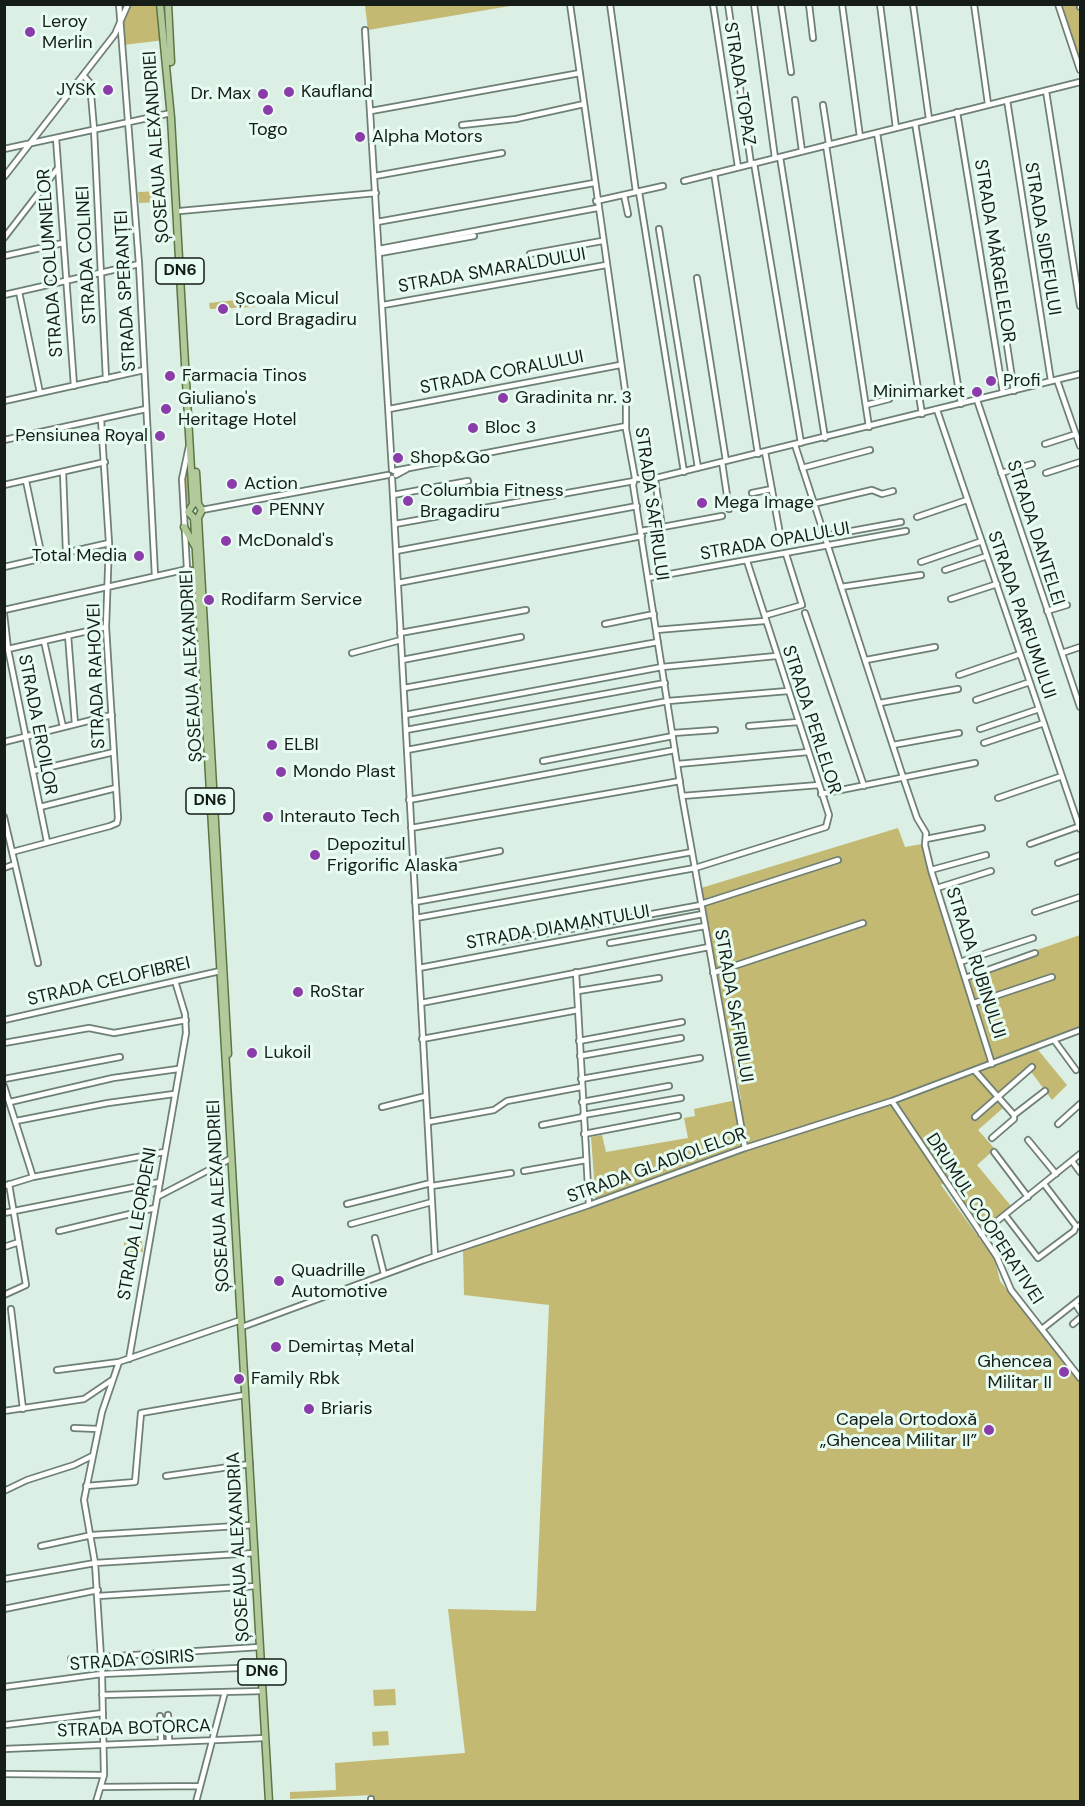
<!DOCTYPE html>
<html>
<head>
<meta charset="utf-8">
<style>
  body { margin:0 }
  #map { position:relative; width:1085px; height:1806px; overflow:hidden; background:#dbefe4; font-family:"DM Sans",sans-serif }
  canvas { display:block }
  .frame { position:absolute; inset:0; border:6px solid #161d19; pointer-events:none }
</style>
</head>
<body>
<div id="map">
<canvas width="1085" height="1806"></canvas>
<div class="frame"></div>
</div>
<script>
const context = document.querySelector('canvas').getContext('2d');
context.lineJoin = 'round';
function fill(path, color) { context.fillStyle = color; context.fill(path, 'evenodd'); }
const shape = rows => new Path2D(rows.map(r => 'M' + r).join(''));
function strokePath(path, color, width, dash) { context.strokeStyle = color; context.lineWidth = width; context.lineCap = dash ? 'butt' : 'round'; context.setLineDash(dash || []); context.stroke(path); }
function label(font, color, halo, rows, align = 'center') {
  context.font = font + ' "DM Sans",sans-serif'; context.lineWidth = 6; context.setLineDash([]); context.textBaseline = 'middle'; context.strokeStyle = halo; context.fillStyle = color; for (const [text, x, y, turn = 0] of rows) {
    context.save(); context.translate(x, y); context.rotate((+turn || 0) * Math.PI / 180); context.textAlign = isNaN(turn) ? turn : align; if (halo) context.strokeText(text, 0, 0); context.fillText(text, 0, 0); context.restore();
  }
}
const green = shape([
  [376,4,516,4,516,5,368,30,365,6],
  [119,5,125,5,122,17,128,5,160,5,165,40,123,45],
  [1061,5,1077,5,1080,15,1080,61],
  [162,191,163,202,139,203,138,192],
  [254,298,255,307,210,309,209,303],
  [186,463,190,499,185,508,183,480],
  [898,828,905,847,922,844,965,975,1080,935,1080,1029,1034,1045,1067,1085,1052,1100,1029,1069,994,1098,1003,1108,978,1130,995,1149,977,1165,1011,1206,980,1230,946,1181,941,1185,995,1260,1000,1281,1080,1381,1080,1801,374,1802,373,1795,290,1799,290,1792,336,1790,335,1763,465,1753,448,1609,536,1611,549,1305,464,1295,463,1250,596,1205,591,1137,602,1135,606,1152,688,1138,684,1118,695,1116,694,1109,741,1099,701,888],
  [142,1241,143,1252,125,1253,124,1242],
  [395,1689,396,1705,374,1706,373,1690],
  [388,1731,389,1745,373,1746,372,1732]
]);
const minor = shape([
  [119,4,139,264,155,576],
  [570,4,626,397,626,429,635,478,633,485,682,796,745,1148],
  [610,4,636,192],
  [713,4,738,167],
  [728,4,751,164],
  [754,4,775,158],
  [781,4,791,72],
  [809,4,813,38],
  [842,4,860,137],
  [880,4,896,128],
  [913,4,929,119],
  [974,4,988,104],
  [1058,4,1080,70],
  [1080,4,1080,7],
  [365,30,392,470],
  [83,75,90,83,94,129,106,379],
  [1046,91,1080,306],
  [795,100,802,151],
  [1007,100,1051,381],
  [823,105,829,144],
  [371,111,580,73],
  [957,112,1003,393],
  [915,123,961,404],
  [462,125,516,119,584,104],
  [877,133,922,414],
  [56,138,74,386],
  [826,145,869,427],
  [4,149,171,113],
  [780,157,825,438],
  [754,163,801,443],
  [714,173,758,454],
  [375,176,502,153],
  [4,177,115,34,128,4],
  [684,181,1080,82],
  [639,192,684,472],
  [624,195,628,214],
  [596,201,663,186],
  [180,211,376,193],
  [377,222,594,183],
  [659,229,698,468],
  [4,238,58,168],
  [379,249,597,208],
  [380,253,474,236],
  [530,254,602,241],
  [4,256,63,243],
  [697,278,726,461],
  [19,292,40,393],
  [4,295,139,264],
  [383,305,606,265],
  [1005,332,1014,391],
  [1057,380,1080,446],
  [977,400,1080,707],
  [4,401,144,370],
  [866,405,889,399],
  [389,409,620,365],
  [937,410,1080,829],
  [4,440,146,409],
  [1045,444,1076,434],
  [795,445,903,777,917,818,926,833,925,845,931,870,992,1064],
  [765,452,780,534],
  [722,462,729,509],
  [802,468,870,450],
  [394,471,626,426],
  [63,472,66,552],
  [1001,473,1032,464],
  [1046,473,1080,462],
  [396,475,407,469],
  [392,478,435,1256],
  [635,478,648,480,1080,374],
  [655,479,661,520],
  [26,481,42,557],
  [4,485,105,462],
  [752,493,772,489],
  [393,495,468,481],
  [813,504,872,490,882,494,893,491],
  [202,510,388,475],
  [917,517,967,500],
  [395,524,634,481],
  [641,531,722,516],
  [824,536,901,522],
  [396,551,637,506],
  [921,562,982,541],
  [4,567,109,543],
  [185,569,191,622,200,620],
  [187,569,182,479,189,446],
  [945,570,987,556],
  [648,578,906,531],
  [398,583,642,536],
  [841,587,921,575],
  [951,599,997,584],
  [4,610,188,569,197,573],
  [1047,611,1067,605],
  [805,613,864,786],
  [4,614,8,649,47,842],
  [767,615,802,605,786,554],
  [605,624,654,614],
  [656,630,764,621],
  [400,633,526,610],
  [68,635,75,724],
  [44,641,63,727],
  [8,649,106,627],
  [352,653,401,640],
  [1062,653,1080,647],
  [402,660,521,637],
  [866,660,935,647],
  [959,675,1020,654],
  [404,688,658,642],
  [976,700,1030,682],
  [880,703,958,689],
  [405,715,662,667,776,656],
  [749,726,798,722],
  [980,729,1039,709],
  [406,730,665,683],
  [673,733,715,730],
  [4,742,112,715],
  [984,743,1044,723],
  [893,745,959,733],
  [407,750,668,701,788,691],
  [543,761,673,736],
  [678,764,808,752],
  [33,771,114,752],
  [821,794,975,763],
  [682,796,819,785],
  [998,798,1062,776],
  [409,800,675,750],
  [40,807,116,788],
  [4,817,38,963],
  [411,828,680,781],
  [926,839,982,828],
  [1030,844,1080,826],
  [12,852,110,826,117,823,118,818,106,627,109,543,101,419],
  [1058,863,1080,855],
  [4,868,15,864],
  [413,868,500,851],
  [931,870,986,855],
  [937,888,991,871],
  [415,902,692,852],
  [701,904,838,860],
  [1035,912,1080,897],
  [416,918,695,868,826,827,829,815,747,561],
  [499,942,701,905],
  [610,943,705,926],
  [960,962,1033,938],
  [419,968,703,914],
  [576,972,589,1205],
  [713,973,863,923],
  [965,978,1035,953],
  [578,991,659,978],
  [421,1003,709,947],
  [974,1003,1052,977],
  [4,1020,220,971],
  [422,1039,578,1010],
  [1054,1040,1076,1070],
  [579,1041,682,1022],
  [4,1043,89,1028,114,1033,186,1020],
  [580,1056,681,1038],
  [975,1071,1014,1115,1045,1091],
  [4,1079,120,1057],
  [581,1079,700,1058],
  [4,1086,33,1177],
  [892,1101,997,1257,1011,1290,1080,1378],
  [10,1102,113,1078,178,1069],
  [582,1102,669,1086],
  [382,1107,426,1096],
  [583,1115,681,1098],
  [975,1117,1032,1067],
  [16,1121,108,1103,174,1094],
  [428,1122,494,1110,507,1101,581,1087],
  [1058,1124,1080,1104],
  [542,1125,583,1117],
  [584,1134,678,1116],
  [992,1138,1014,1119,1014,1115],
  [1028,1140,1056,1174],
  [994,1152,1028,1197],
  [1072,1161,1080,1172],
  [524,1171,586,1160],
  [4,1186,33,1177,164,1152],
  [432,1186,511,1173],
  [157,1197,232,1158],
  [347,1204,431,1183],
  [4,1213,160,1182],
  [1005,1215,1038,1258,1074,1231,1076,1226,1044,1184],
  [351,1224,432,1202],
  [1079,1226,1080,1225],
  [59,1231,155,1208],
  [981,1234,1080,1154],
  [375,1238,384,1274],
  [4,1247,19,1242],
  [4,1295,26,1285,9,1184],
  [1075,1303,1080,1311],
  [11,1309,23,1409],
  [1073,1324,1080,1318],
  [242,1327,424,1260,589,1205,745,1148,892,1101,1080,1030],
  [1042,1329,1080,1299],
  [129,1359,186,1033,185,1014,175,981],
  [57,1370,119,1362,241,1320],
  [4,1411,84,1399,112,1380],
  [74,1428,98,1429],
  [166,1476,250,1464],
  [86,1486,135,1482,141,1413,245,1395],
  [4,1491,27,1480,74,1465,92,1456],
  [41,1546,92,1535,253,1525],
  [4,1579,95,1563,255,1553],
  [98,1596,257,1586],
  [4,1609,98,1590],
  [71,1659,260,1647],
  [4,1687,102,1674,261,1667],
  [102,1695,263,1691],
  [168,1715,169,1741],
  [160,1716,161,1741],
  [5,1725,103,1713],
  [4,1749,265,1738],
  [4,1774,104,1775],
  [101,1787,200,1786],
  [371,1799,371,1802],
  [96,1802,104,1775,102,1674,95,1563,84,1500,102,1412,119,1362],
  [196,1802,225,1692]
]);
const major = shape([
  [160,4,171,118,193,504],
  [168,4,171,62],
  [196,472,198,504],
  [193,504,188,512,194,518],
  [198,504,202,510,198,518],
  [194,518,269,1802],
  [198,518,228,1054],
  [184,527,196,548]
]);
const markers = [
  [30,32,6,"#8c3bab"],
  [108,90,6,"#8c3bab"],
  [289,92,6,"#8c3bab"],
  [263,94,6,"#8c3bab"],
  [268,110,6,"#8c3bab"],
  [360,137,6,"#8c3bab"],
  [223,309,6,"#8c3bab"],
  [170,376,6,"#8c3bab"],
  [991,381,6,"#8c3bab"],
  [977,392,6,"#8c3bab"],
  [503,398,6,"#8c3bab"],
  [166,409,6,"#8c3bab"],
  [473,428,6,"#8c3bab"],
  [160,436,6,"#8c3bab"],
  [398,458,6,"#8c3bab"],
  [232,484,6,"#8c3bab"],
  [408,501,6,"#8c3bab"],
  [702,503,6,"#8c3bab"],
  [257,510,6,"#8c3bab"],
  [226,541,6,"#8c3bab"],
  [139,556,6,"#8c3bab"],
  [209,600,6,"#8c3bab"],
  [272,745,6,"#8c3bab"],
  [281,772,6,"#8c3bab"],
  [268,817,6,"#8c3bab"],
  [315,855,6,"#8c3bab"],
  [298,992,6,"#8c3bab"],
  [252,1053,6,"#8c3bab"],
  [279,1281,6,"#8c3bab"],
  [276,1347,6,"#8c3bab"],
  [1064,1372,6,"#8c3bab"],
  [239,1379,6,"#8c3bab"],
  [309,1409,6,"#8c3bab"],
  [989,1430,6,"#8c3bab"]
];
const shields = [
  [180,271,48],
  [210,801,48],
  [262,1672,48]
];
const shieldNames = [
  ["DN6",180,271],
  ["DN6",210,801],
  ["DN6",262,1672]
];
const poiNames = [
  ["Leroy",42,22],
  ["Merlin",42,43],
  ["JYSK",96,90,"right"],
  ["Kaufland",301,92],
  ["Dr. Max",251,94,"right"],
  ["Togo",268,130,"center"],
  ["Alpha Motors",372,137],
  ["Școala Micul",235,299],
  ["Lord Bragadiru",235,320],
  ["Farmacia Tinos",182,376],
  ["Profi",1003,381],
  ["Minimarket",965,392,"right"],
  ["Gradinita nr. 3",515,398],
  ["Giuliano's",178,399],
  ["Heritage Hotel",178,420],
  ["Bloc 3",485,428],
  ["Pensiunea Royal",148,436,"right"],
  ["Shop&Go",410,458],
  ["Action",244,484],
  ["Columbia Fitness",420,491],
  ["Bragadiru",420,512],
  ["Mega Image",714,503],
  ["PENNY",269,510],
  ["McDonald's",238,541],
  ["Total Media",127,556,"right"],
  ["Rodifarm Service",221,600],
  ["ELBI",284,745],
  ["Mondo Plast",293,772],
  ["Interauto Tech",280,817],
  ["Depozitul",327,845],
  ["Frigorific Alaska",327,866],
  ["RoStar",310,992],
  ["Lukoil",264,1053],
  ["Quadrille",291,1271],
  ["Automotive",291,1292],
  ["Demirtaș Metal",288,1347],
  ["Ghencea",1052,1362,"right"],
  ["Militar II",1052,1383,"right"],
  ["Family Rbk",251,1379],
  ["Briaris",321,1409],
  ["Capela Ortodoxă",977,1420,"right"],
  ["„Ghencea Militar II”",977,1441,"right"]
];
const streetNames = [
  ["STRADA TOPAZ",739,84,81],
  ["ȘOSEAUA ALEXANDRIEI",157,147,-94],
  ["STRADA SIDEFULUI",1042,239,81],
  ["STRADA MĂRGELELOR",994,251,81],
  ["STRADA COLINEI",87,255,-93],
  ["STRADA COLUMNELOR",51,263,-94],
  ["STRADA SMARALDULUI",492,271,-10],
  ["STRADA SPERANȚEI",126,291,-93],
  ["STRADA CORALULUI",502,373,-11],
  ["STRADA SAFIRULUI",651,504,82],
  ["STRADA DANTELEI",1035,533,72],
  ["STRADA OPALULUI",775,542,-10],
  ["STRADA PARFUMULUI",1021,615,71],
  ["ȘOSEAUA ALEXANDRIEI",192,666,-93],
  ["STRADA RAHOVEI",97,676,-92],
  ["STRADA PERLELOR",811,720,72],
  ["STRADA EROILOR",37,725,79],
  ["STRADA DIAMANTULUI",558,928,-10],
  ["STRADA RUBINULUI",975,963,72],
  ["STRADA CELOFIBREI",109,982,-13],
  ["STRADA SAFIRULUI",733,1006,80],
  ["STRADA GLADIOLELOR",657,1166,-20],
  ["ȘOSEAUA ALEXANDRIEI",219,1196,-93],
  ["DRUMUL COOPERATIVEI",984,1219,57],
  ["STRADA LEORDENI",138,1224,-80],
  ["ȘOSEAUA ALEXANDRIA",239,1547,-93],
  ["STRADA OSIRIS",132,1661,-4],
  ["STRADA BOTORCA",134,1729,-2]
];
fill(green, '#c4b973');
strokePath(minor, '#6e8076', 8);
strokePath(major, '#5a7643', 9);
strokePath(minor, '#fff', 4.5);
strokePath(major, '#b2ca9b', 6);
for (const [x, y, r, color] of markers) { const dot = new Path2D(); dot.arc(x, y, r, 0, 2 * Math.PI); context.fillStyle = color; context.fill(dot); strokePath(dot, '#e8fdf1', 2); }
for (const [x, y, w] of shields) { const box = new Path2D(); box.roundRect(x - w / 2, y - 13, w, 26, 4.5); context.fillStyle = '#e8fdf1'; context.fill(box); strokePath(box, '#161d19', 1.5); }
label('bold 16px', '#161d19', null, shieldNames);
label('18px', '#161d19', '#e8fdf1', poiNames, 'left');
label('18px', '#161d19', '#e8fdf1', streetNames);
</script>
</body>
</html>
